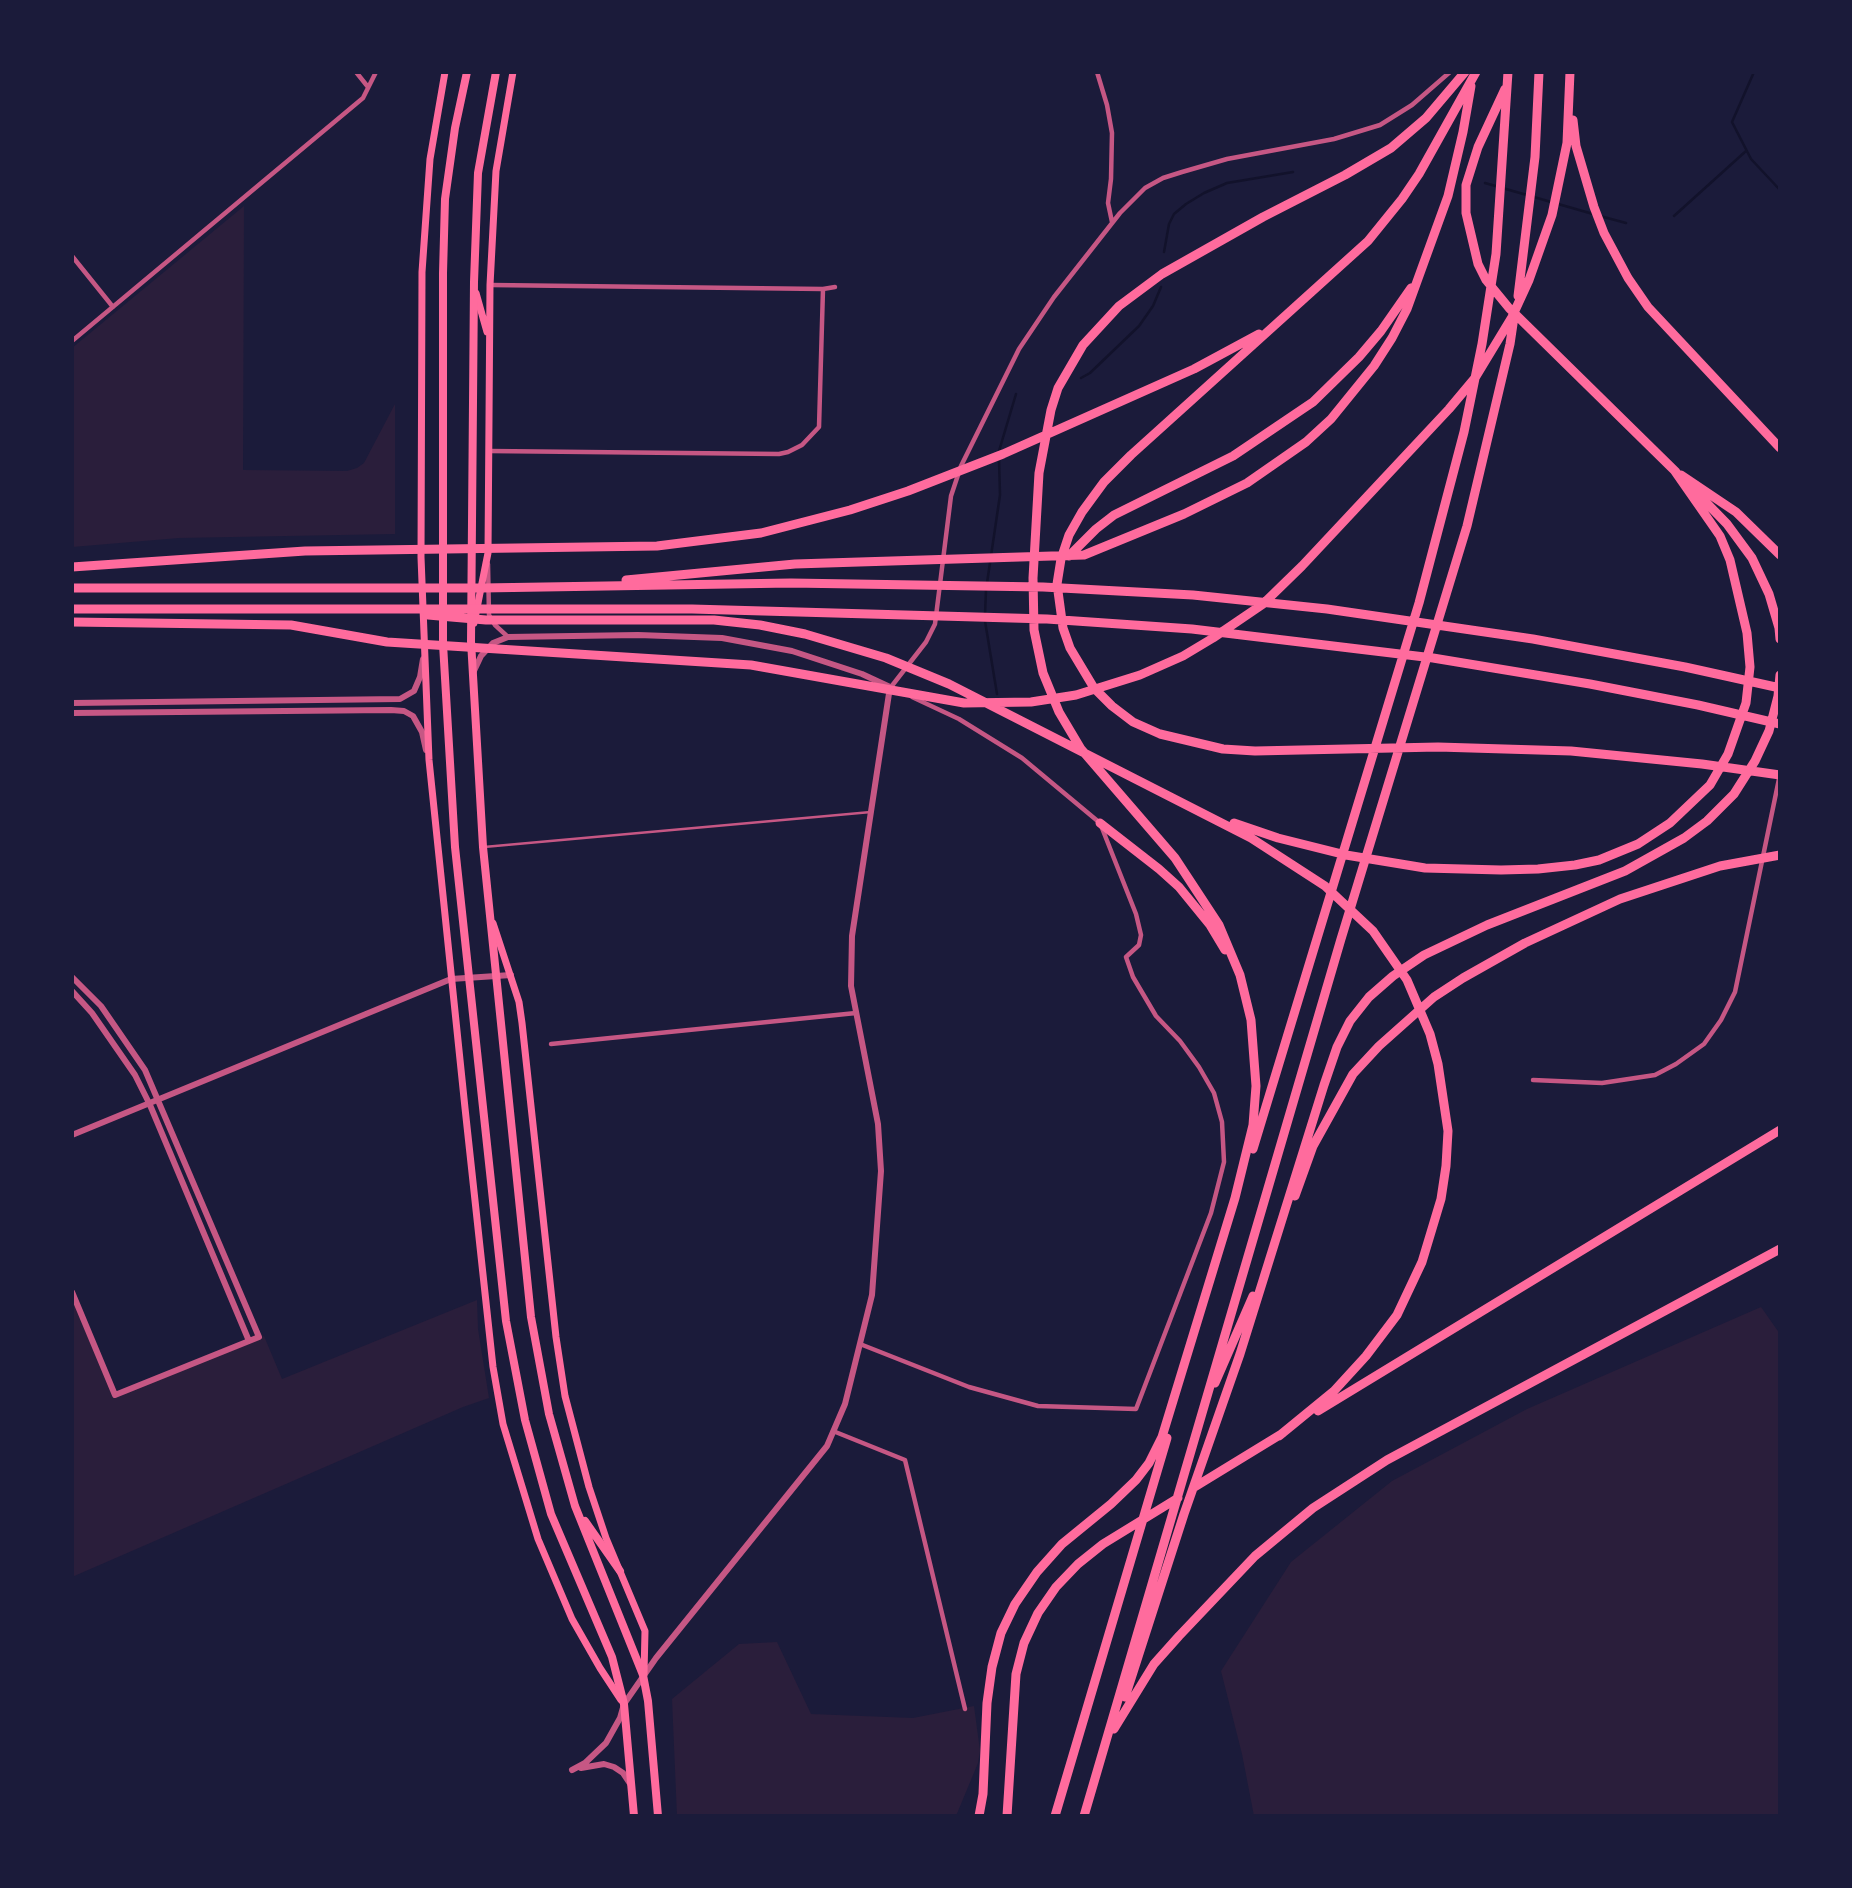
<!DOCTYPE html>
<html>
<head>
<meta charset="utf-8">
<style>
  body { margin:0 }
  #map { position:relative; width:1852px; height:1888px; overflow:hidden; background:#1b1b3a; font-family:"Work Sans",sans-serif }
  canvas { display:block }
  .frame { position:absolute; inset:0; border:74px solid #1b1b3a; pointer-events:none }
</style>
</head>
<body>
<div id="map">
<canvas width="1852" height="1888"></canvas>
<div class="frame"></div>
</div>
<script>
const context = document.querySelector('canvas').getContext('2d');
context.lineJoin = 'round';
function fill(path, color) { context.fillStyle = color; context.fill(path, 'evenodd'); }
const shape = rows => new Path2D(rows.map(r => 'M' + r).join(''));
function strokePath(path, color, width, dash) { context.strokeStyle = color; context.lineWidth = width; context.lineCap = dash ? 'butt' : 'round'; context.setLineDash(dash || []); context.stroke(path); }
const green = shape([
  [244,206,243,470,347,471,357,468,364,463,395,404,395,534,179,538,72,547,72,348],
  [72,1293,115,1394,264,1336,282,1379,477,1300,478,1329,489,1398,463,1407,72,1577],
  [1761,1307,1780,1334,1780,1816,1254,1816,1242,1754,1221,1671,1291,1562,1392,1481,1527,1409],
  [777,1642,811,1714,913,1718,974,1706,980,1751,978,1763,956,1816,677,1816,672,1699,739,1644]
]);
const stream = shape([
  [1754,72,1732,122,1751,159,1780,190],
  [1485,183,1593,214],
  [1600,216,1626,223],
  [1674,216,1746,151],
  [1164,252,1169,224,1174,214,1186,204,1204,193,1227,183,1293,172],
  [1081,378,1090,373,1139,326,1153,306,1161,287],
  [999,451,1016,394],
  [987,583,1000,495,999,458],
  [985,615,986,590],
  [985,621,997,694]
]);
const service = shape([
  [484,847,871,812]
]);
const minor = shape([
  [356,72,368,87],
  [1097,72,1107,105,1112,133,1111,179,1108,203,1112,222],
  [72,256,113,307],
  [491,285,823,289,835,287],
  [72,341,363,98,376,72],
  [489,451,779,454,788,452,802,445,819,427,823,289],
  [488,564,489,615,495,625,508,637],
  [891,687,926,642,935,624,951,496,961,466,1019,349,1054,297,1120,213,1145,188,1163,178,1182,172,1227,159,1334,139,1380,125,1412,105,1450,72],
  [551,1044,856,1013],
  [1533,1080,1602,1083,1655,1075,1676,1064,1704,1044,1721,1020,1735,992,1780,774],
  [860,1344,969,1387,1038,1406,1136,1409,1211,1213,1224,1162,1222,1122,1214,1093,1199,1067,1180,1041,1156,1016,1133,977,1126,957,1139,945,1141,935,1136,914,1100,823,1022,758,959,719,912,697],
  [833,1431,905,1460,965,1709]
]);
const tertiary = shape([
  [473,673,481,656,493,643,508,637,638,635,722,638,792,651,862,674,890,687,852,936,851,986,878,1124,881,1171,872,1295,845,1404,827,1446,656,1658,624,1704,620,1718,606,1743,585,1763,572,1770],
  [72,703,400,699,414,691,420,677,423,659],
  [72,713,391,710,404,711,413,716,422,732,426,750],
  [72,977,101,1006,145,1070,259,1337,115,1395,72,1292],
  [72,991,92,1013,135,1075,150,1105,249,1341],
  [72,1135,451,979,511,975],
  [581,1768,604,1764,614,1767,623,1773,631,1785]
]);
const secondary = shape([
  [445,72,430,159,422,272,421,557,429,760,465,1108,493,1367,503,1424,538,1539,572,1619,600,1668,621,1700],
  [476,293,487,332],
  [474,623,488,553,490,285,496,171,513,72],
  [493,923,519,1002,522,1023,556,1337,565,1396,589,1487,606,1538,645,1631,644,1674]
]);
const primary = shape([
  [467,72,455,128,445,199,443,273,443,644,455,847,506,1321,525,1420,551,1514,612,1657,624,1704,634,1816],
  [496,72,478,173,474,282,471,641,483,847,531,1317,549,1414,575,1506,643,1675,648,1701,658,1816],
  [585,1521,620,1571]
]);
const motorway = shape([
  [1476,72,1419,174,1402,199,1368,241,1131,455,1104,482,1082,512,1069,535,1061,559,1057,584,1063,628,1070,648,1094,688,1112,706,1133,722,1160,734,1223,749,1255,751,1438,747,1571,751,1702,764,1780,775],
  [1505,89,1478,147,1466,185,1466,213,1478,264,1486,280,1509,308,1676,472],
  [1573,120,1576,146,1594,207,1604,233,1628,278,1648,307,1780,448],
  [1518,296,1535,157,1539,72],
  [1681,475,1736,512,1780,555],
  [1693,489,1727,524,1752,558,1769,594,1779,628,1780,639],
  [1069,556,1096,529,1114,515,1233,456,1313,402,1359,357,1381,331,1411,288],
  [72,567,305,551,657,546,761,533,850,510,908,491,1003,454,1194,369,1259,334],
  [626,580,795,564,1084,555,1184,514,1247,483,1306,442,1331,419,1374,366,1392,338,1407,309,1448,196,1463,132,1471,86],
  [72,588,482,588,791,583,1043,587,1193,595,1327,609,1533,639,1685,667,1780,688],
  [72,609,692,609,1047,619,1192,629,1433,658,1590,684,1698,705,1780,724],
  [428,615,486,620,714,620,760,625,805,634,886,658,949,684,1251,838,1325,886,1373,931,1407,980,1430,1034,1438,1064,1448,1131,1446,1166,1441,1199,1422,1262,1397,1315,1366,1356,1334,1391,1279,1436],
  [72,622,291,625,387,642,751,665,964,703,1031,702,1076,695,1140,675,1183,656,1213,638,1263,604,1302,566,1449,409,1475,378,1512,317,1529,280,1552,215,1567,143,1570,72],
  [1100,823,1159,869,1179,887,1210,925,1225,950],
  [1234,823,1278,838,1346,855,1425,868,1501,870,1538,869,1575,865,1599,860,1638,844,1670,823,1710,785,1728,754,1746,703,1750,667,1747,633,1730,560,1720,536,1674,470],
  [1253,1149,1419,603,1464,432,1482,344,1496,254,1508,72],
  [1295,1196,1313,1146,1353,1074,1379,1046,1434,997,1463,978,1525,943,1620,899,1720,866,1780,855],
  [1215,1383,1253,1296],
  [1318,1411,1780,1130],
  [1193,1488,1283,1433],
  [1125,1697,1184,1514,1240,1354,1324,1085,1337,1047,1350,1021,1369,997,1393,976,1424,955,1487,925,1625,871,1684,838,1707,821,1734,794,1755,761,1769,731,1778,696,1780,675],
  [1114,1729,1154,1664,1179,1636,1255,1556,1313,1508,1387,1460,1780,1249],
  [979,1816,983,1794,987,1703,992,1667,1001,1633,1015,1604,1037,1572,1062,1544,1111,1504,1136,1480,1149,1463,1162,1437,1235,1198,1253,1125,1256,1086,1251,1020,1240,975,1219,925,1175,858,1081,749,1059,712,1043,673,1034,630,1033,578,1039,473,1051,410,1058,388,1083,345,1119,306,1162,274,1263,217,1345,175,1391,148,1426,118,1465,72],
  [1007,1816,1016,1674,1024,1643,1038,1613,1056,1587,1078,1564,1103,1544,1178,1498],
  [1055,1816,1167,1438],
  [1084,1816,1341,939,1467,526,1510,344,1514,317]
]);
fill(green, '#2a1e3b');
strokePath(stream, '#12122b', 2.5);
strokePath(service, '#c65784', 2.5);
strokePath(minor, '#c65784', 4.5);
strokePath(tertiary, '#c65784', 6);
strokePath(secondary, '#ff6b9d', 7);
strokePath(primary, '#ff6b9d', 8);
strokePath(motorway, '#ff6b9d', 9);
</script>
</body>
</html>
